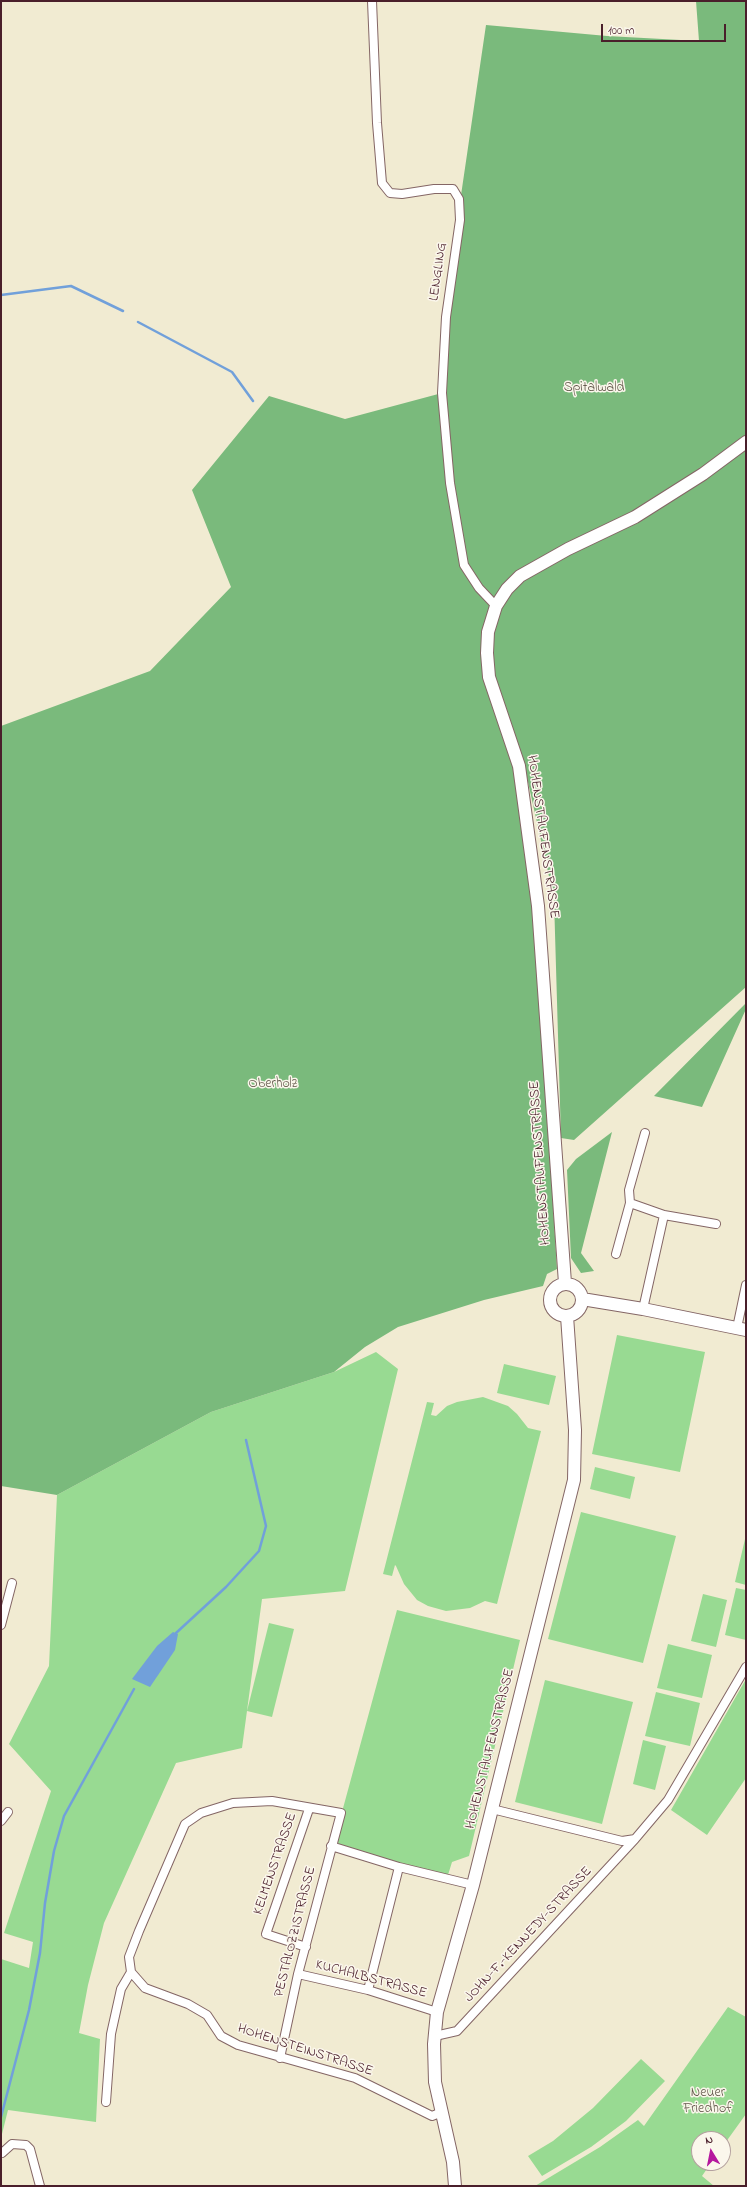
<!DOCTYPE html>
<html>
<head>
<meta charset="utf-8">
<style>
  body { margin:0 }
  #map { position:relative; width:747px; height:2187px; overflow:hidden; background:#f1ebd2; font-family:"Indie Flower",sans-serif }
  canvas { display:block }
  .frame { position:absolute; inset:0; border:2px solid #4a1f2b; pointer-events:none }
  .north { position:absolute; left:691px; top:2131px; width:40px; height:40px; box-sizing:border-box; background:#fbf7ec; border:1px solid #b4a19f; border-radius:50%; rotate:350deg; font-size:11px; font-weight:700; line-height:16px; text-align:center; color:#4a1f2b }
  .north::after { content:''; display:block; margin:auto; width:14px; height:18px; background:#b5179e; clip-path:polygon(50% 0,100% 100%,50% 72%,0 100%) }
  .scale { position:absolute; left:601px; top:24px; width:125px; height:18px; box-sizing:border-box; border:2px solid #4a1f2b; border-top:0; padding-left:5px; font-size:12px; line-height:14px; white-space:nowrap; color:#4a1f2b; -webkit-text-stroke:3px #fbf7ec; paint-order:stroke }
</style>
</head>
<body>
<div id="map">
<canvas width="747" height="2187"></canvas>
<div class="frame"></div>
<div class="north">N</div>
<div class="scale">100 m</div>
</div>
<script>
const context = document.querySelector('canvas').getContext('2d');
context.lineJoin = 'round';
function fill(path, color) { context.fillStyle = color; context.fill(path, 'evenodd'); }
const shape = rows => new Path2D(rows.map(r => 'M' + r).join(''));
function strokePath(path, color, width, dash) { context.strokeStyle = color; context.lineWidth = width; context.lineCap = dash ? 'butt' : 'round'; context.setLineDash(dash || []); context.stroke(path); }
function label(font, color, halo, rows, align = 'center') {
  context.font = font + ' "Indie Flower",sans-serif'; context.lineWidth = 3; context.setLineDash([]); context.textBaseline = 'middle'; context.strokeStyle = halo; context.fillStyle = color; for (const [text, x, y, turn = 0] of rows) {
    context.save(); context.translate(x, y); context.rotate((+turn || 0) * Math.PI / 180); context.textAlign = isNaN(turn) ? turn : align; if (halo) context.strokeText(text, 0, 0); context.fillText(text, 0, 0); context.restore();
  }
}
const green = shape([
  [617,1335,705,1352,680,1472,592,1454],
  [376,1352,398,1369,345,1591,262,1599,242,1748,176,1763,104,1923,88,1985,79,2033,100,2039,96,2122,8,2110,1,2138,1,1959,29,1968,33,1942,4,1933,51,1791,9,1744,49,1666,57,1495,211,1412,334,1372],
  [504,1364,556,1376,549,1405,497,1393],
  [483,1397,508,1406,517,1414,528,1428,541,1431,497,1604,485,1601,470,1608,446,1611,428,1606,417,1600,404,1584,396,1566,395,1565,392,1576,383,1574,427,1402,434,1403,431,1415,436,1416,447,1406,457,1402],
  [595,1467,635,1477,630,1499,590,1489],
  [581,1512,676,1536,643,1663,548,1639],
  [745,1539,746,1539,746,1585,735,1582],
  [736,1588,746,1590,746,1640,725,1635],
  [703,1594,727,1600,716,1647,691,1641],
  [397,1610,520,1640,469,1856,452,1862,448,1875,399,1864,333,1845],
  [269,1623,294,1629,272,1717,247,1711],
  [668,1644,712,1655,702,1698,657,1688],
  [746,1679,746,1778,707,1835,671,1810],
  [545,1680,633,1702,602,1824,515,1802],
  [656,1692,700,1703,690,1746,645,1736],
  [643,1740,666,1746,655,1790,633,1784],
  [728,2007,746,2017,746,2114,723,2146,723,2139,699,2139,699,2163,711,2163,702,2176,714,2186,535,2186,600,2147,638,2120,644,2126],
  [641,2059,665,2081,626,2121,591,2147,542,2176,528,2156,553,2141,593,2108]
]);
const forest = shape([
  [696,1,746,1,746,987,574,1140,561,1138,554,899,524,764,493,675,491,657,493,631,501,608,489,599,492,603,484,627,482,651,484,676,518,779,535,913,557,1269,547,1274,543,1286,484,1300,398,1327,365,1347,334,1372,211,1412,57,1495,1,1486,1,726,150,671,231,587,192,490,269,396,345,419,442,393,444,311,486,25,607,36,699,41],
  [746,1003,746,1009,702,1107,654,1096],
  [612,1132,581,1253,594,1271,581,1273,571,1258,567,1170,576,1159]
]);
const water = shape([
  [173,1632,178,1634,175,1650,150,1687,132,1679,157,1646]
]);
const stream = shape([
  [1,295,71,286,123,311],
  [138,322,232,372,253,401],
  [176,1633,226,1587,259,1551,266,1526,246,1440],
  [1,2117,29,2010,40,1953,45,1903,54,1851,64,1816,134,1689]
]);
const street = shape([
  [372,1,377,123,382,183,390,193,402,194,434,189,453,189,459,199,460,220,446,317,442,393,450,483,464,565,479,588,496,606],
  [630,1203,664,1215,643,1309],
  [664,1215,716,1224],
  [616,1254,630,1203,629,1190,645,1133],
  [737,1328,746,1285],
  [1,1625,12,1583],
  [492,1809,622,1841,635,1839,668,1800,746,1667],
  [1,1821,8,1812],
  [331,1846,399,1867,473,1885],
  [306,1947,266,1934,309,1809],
  [131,1972,145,1988,188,2004,207,2015,221,2036,238,2045,355,2078,432,2116,442,2112],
  [298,1974,368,1990,437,2012],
  [368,1990,399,1867],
  [435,2036,457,2031,635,1839],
  [106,2102,111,2034,121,1989,131,1972,129,1957,139,1931,185,1824,201,1813,233,1803,272,1801,341,1813,298,1974,280,2058],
  [2,2153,12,2144,26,2145,30,2149,40,2186]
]);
const secondary = shape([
  [565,1283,538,906,519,766,489,677,487,653,488,632,496,606,507,589,520,576,568,549,635,517,703,474,746,442],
  '550 1300a16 16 0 1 1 32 0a16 16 0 1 1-32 0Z',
  [582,1299,643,1309,746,1330],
  [455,2186,453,2162,435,2082,434,2044,437,2012,473,1885,574,1480,575,1430,567,1316]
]);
const streetNames = [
  ["LENGLING",439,272,-82],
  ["HOHENSTAUFENSTRASSE",542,837,82],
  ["HOHENSTAUFENSTRASSE",541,1163,-94],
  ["HOHENSTAUFENSTRASSE",491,1749,-76],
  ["KELMENSTRASSE",276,1864,-71],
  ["PESTALOZZISTRASSE",296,1932,-76],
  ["JOHN-F.-KENNEDY-STRASSE",529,1935,-47],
  ["KUCHALBSTRASSE",371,1980,15],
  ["HOHENSTEINSTRASSE",305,2051,18]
];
const parkNames = [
  ["Spitalwald",594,389],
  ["Oberholz",273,1085],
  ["Neuer",708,2094],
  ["Friedhof",708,2110]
];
fill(green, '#98da92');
fill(forest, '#7aba7c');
fill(water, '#71a0da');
strokePath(stream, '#71a0da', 2.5);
strokePath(street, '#846665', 10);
strokePath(secondary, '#846665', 14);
strokePath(street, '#fff', 8);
strokePath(secondary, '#fff', 12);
label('14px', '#4a1f2b', '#fbf7ec', streetNames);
label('14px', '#61574a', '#fbf7ec', parkNames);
</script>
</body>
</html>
